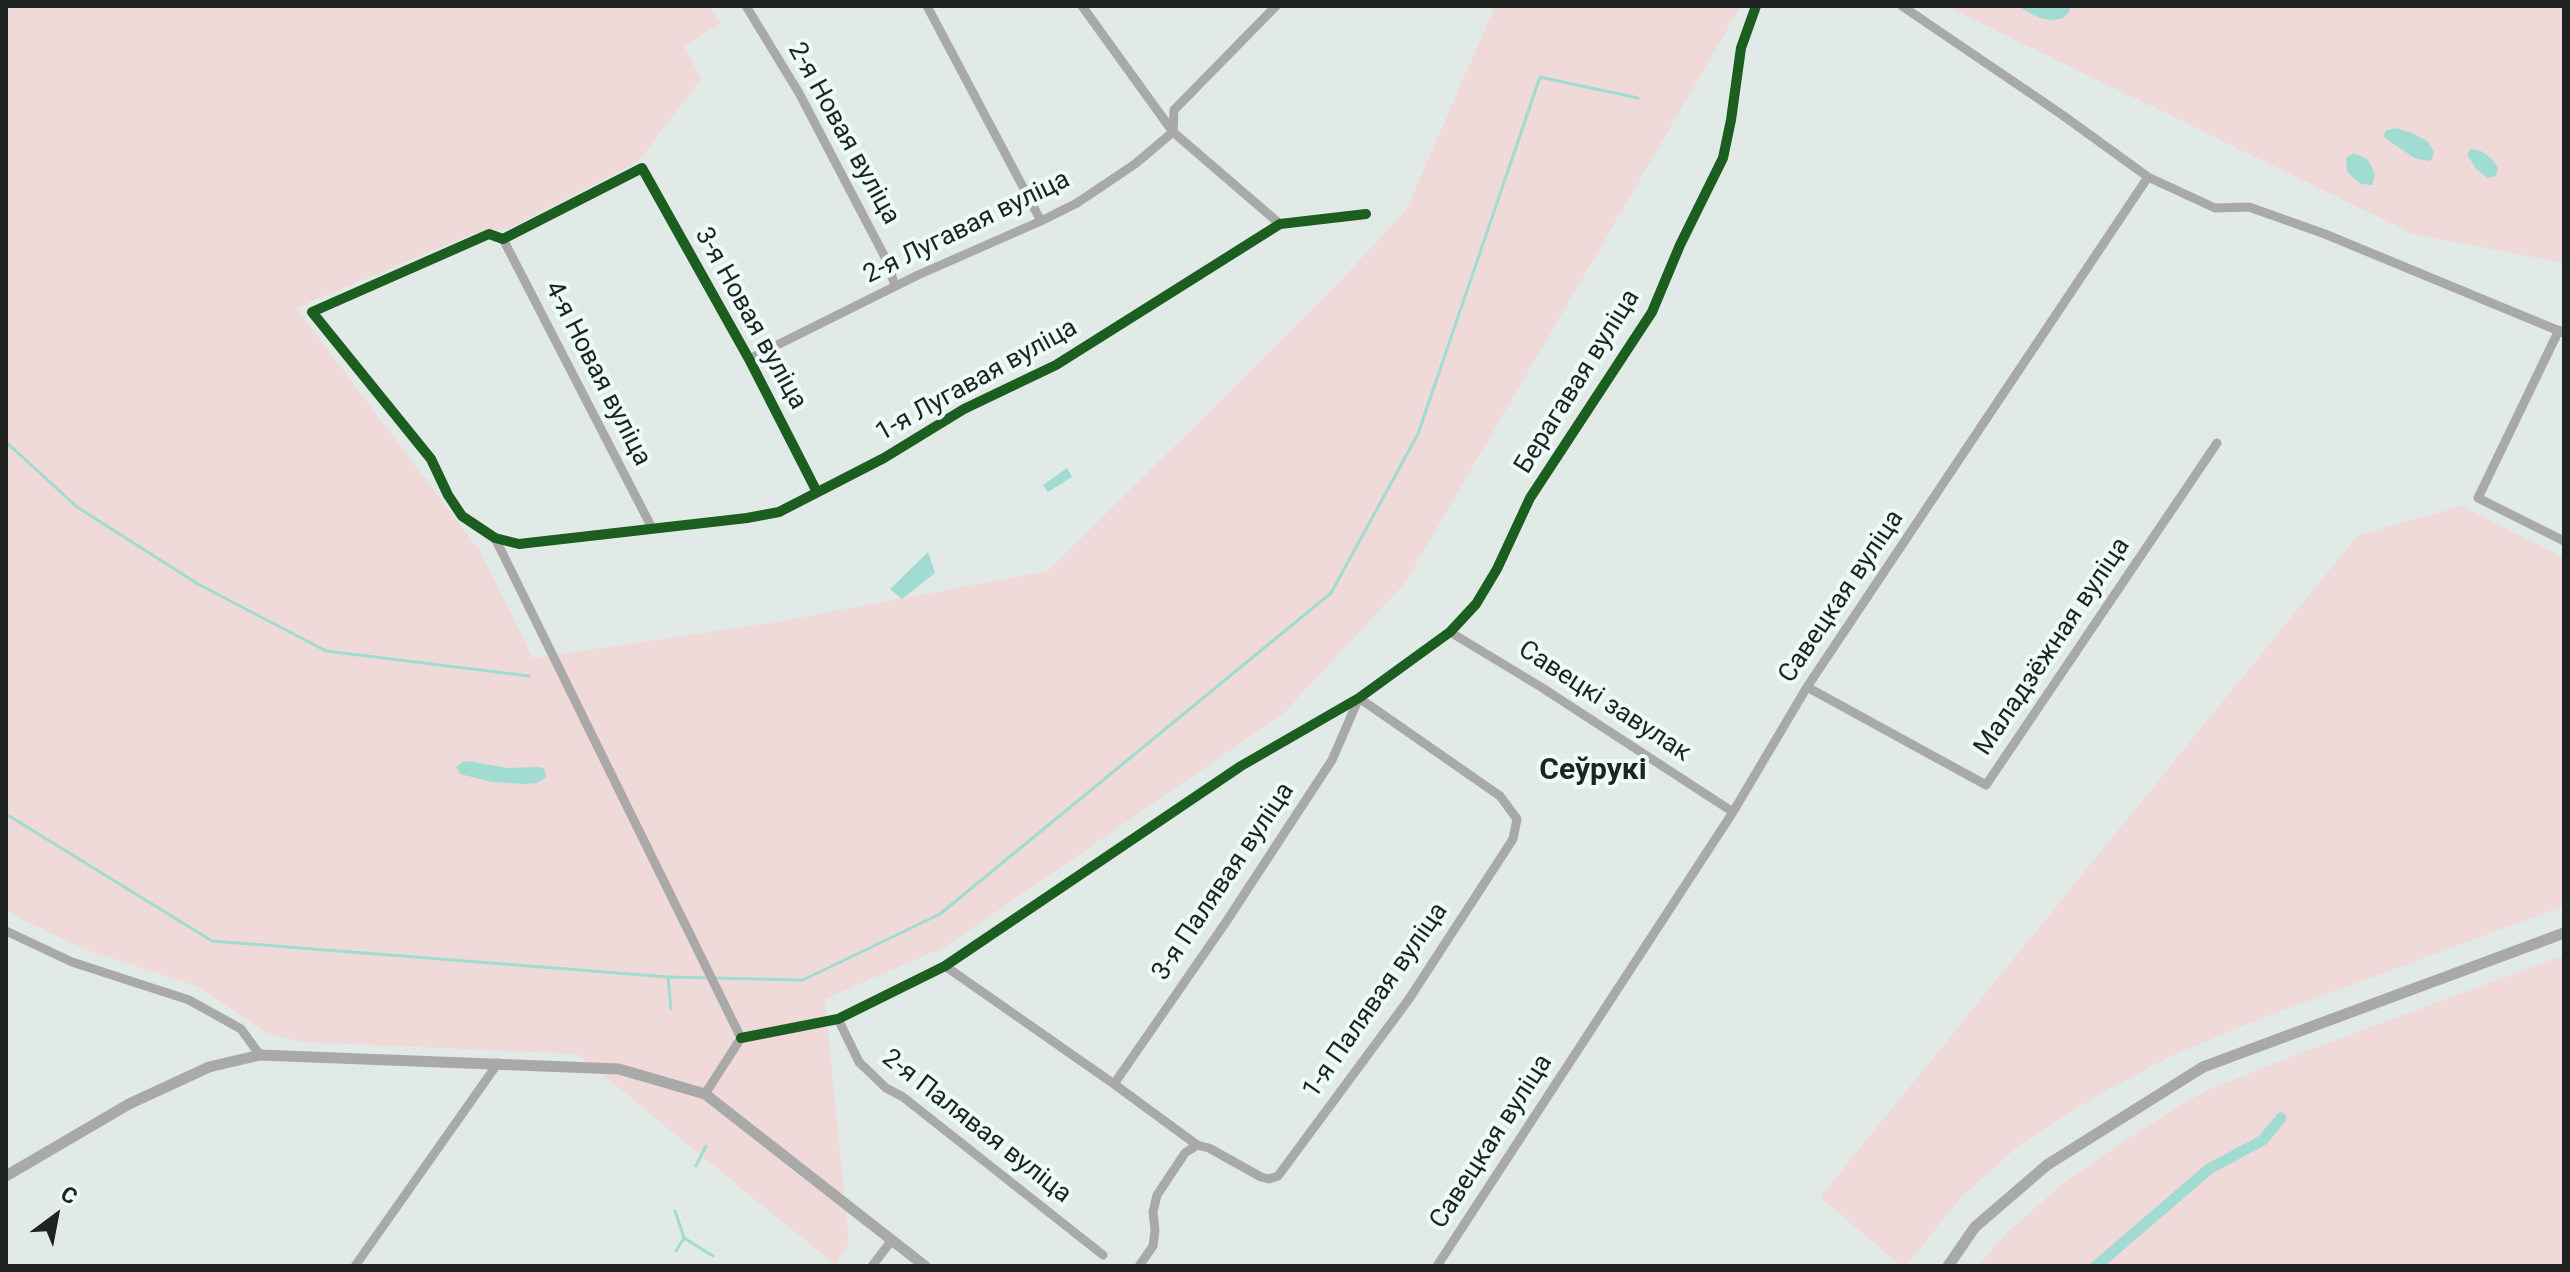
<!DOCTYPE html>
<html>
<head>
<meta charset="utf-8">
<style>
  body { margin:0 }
  #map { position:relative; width:2570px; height:1272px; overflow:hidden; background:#e2eae8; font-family:Roboto,sans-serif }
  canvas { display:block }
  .frame { position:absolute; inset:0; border:8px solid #1e2322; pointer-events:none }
  .north { position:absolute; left:16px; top:1176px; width:80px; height:80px; -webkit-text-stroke:6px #ecfbf7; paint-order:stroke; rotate:32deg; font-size:22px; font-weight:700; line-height:32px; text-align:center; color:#1e2322 }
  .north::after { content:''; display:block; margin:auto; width:28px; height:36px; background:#1e2322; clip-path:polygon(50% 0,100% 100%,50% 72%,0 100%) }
</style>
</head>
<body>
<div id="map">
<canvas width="2570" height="1272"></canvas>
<div class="frame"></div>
<div class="north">С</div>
</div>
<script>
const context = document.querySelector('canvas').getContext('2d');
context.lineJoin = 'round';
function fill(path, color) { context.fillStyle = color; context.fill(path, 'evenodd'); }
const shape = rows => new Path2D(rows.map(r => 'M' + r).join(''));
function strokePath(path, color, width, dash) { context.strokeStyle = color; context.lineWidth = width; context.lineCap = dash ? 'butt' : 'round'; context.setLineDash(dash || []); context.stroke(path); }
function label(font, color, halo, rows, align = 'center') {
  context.font = font + ' Roboto,sans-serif'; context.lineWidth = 8; context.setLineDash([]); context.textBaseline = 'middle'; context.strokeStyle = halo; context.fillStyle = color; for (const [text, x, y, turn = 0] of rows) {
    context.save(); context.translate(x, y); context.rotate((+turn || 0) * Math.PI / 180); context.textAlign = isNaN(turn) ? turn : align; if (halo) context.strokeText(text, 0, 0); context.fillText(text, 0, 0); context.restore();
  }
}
const green = shape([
  [6,6,710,6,721,23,684,46,701,79,638,162,510,228,475,233,296,308,480,551,533,658,771,623,1048,571,1331,291,1406,210,1495,6,1741,6,1405,583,1283,714,945,947,825,999,849,1243,835,1265,577,1054,301,1042,268,1033,196,986,84,949,15,916,6,909],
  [1946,6,2564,6,2564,263,2413,234],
  [2462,506,2564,558,2564,906,2257,1020,2178,1053,2101,1093,2022,1143,1960,1198,1906,1266,1901,1266,1820,1197,2358,535],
  [2564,955,2564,1266,1978,1266,2006,1234,2063,1183,2133,1135,2203,1092,2272,1064]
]);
const water = shape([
  [2017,6,2070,6,2070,11,2063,18,2053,20,2040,18],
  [2395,128,2412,133,2427,141,2434,151,2432,159,2428,161,2414,158,2384,137,2385,131],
  [2471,149,2481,151,2492,159,2498,168,2496,176,2488,178,2476,169,2467,154],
  [2354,153,2367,159,2372,167,2375,175,2372,185,2361,184,2347,172,2346,158],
  [1067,468,1072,477,1048,492,1043,485],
  [928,552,935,573,902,599,890,589],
  [469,761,507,768,538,767,544,768,546,777,537,783,524,784,492,782,460,774,456,767,463,762]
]);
const stream = shape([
  [6,442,77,507,198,584,326,651,529,676],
  [6,814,212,941,668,977,803,980,940,914,1331,593,1418,434,1540,77,1638,98],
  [668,977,671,1009],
  [696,1166,706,1146],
  [675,1211,684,1238,713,1256],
  [676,1251,684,1238]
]);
const canal = shape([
  [2096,1266,2209,1169,2263,1140,2281,1118]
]);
const minor = shape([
  [746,6,799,93,887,261,895,286],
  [927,6,1041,221],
  [1082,6,1173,132,1280,224],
  [1902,6,2061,114,2148,177,2215,208,2249,207,2325,234,2564,333],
  [503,239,652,528],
  [2559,330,2478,498,2564,541],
  [749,359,918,275,1041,221,1077,203,1135,164,1173,132,1174,110,1276,6],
  [817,492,749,359,642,168,503,239,489,234,312,312,431,459,448,495,462,516,495,538,519,544,747,518,779,512,884,458,964,409,1056,365,1280,224,1366,214],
  [495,538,741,1038,705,1094],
  [1450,632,1541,687,1733,812],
  [1807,687,1986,785,2217,443],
  [6,931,72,962,189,1000,241,1029,260,1055],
  [945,966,1114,1084,1197,1145],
  [838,1019,859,1062,886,1088,903,1097,1103,1255],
  [741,1038,838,1019,945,966,1241,766,1359,698,1450,632,1476,604,1497,569,1530,498,1652,312,1680,245,1723,158,1731,120,1741,48,1756,6],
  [1114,1084,1226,922,1332,760,1359,698,1500,796,1517,819,1513,839,1409,999,1278,1176,1269,1179,1261,1177,1209,1148,1197,1145,1185,1153,1157,1195,1153,1212,1155,1230,1153,1246,1139,1266],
  [355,1266,498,1063],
  [872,1266,892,1240],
  [1437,1266,1733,812,1807,687,2148,177]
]);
const tertiary = shape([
  [6,1176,129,1104,209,1067,260,1055,619,1069,705,1094,925,1266],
  [1948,1266,1975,1227,2047,1165,2203,1067,2564,933]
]);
const cycleway = shape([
  [817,492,749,359,642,168,503,239,489,234,312,312,431,459,448,495,462,516,495,538,519,544,747,518,779,512,884,458,964,409,1056,365,1280,224,1366,214],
  [741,1038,838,1019,945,966,1241,766,1359,698,1450,632,1476,604,1497,569,1530,498,1652,312,1680,245,1723,158,1731,120,1741,48,1756,6]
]);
const streetNames = [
  ["2-я Новая вуліца",843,134,61],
  ["2-я Лугавая вуліца",967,228,-26],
  ["3-я Новая вуліца",750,319,61],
  ["4-я Новая вуліца",597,374,63],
  ["1-я Лугавая вуліца",977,381,-29],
  ["Берагавая вуліца",1578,382,-58],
  ["Савецкая вуліца",1842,597,-56],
  ["Маладзёжная вуліца",2053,647,-56],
  ["Савецкі завулак",1604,702,33],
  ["3-я Палявая вуліца",1224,882,-56],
  ["1-я Палявая вуліца",1376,1001,-55],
  ["2-я Палявая вуліца",976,1127,38],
  ["Савецкая вуліца",1492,1142,-57]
];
const quarterNames = [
  ["Сеўрукі",1593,771]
];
fill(green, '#efdad9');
fill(water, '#a0dcd1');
strokePath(stream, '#a0dcd1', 3);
strokePath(canal, '#a0dcd1', 11);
strokePath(minor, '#aaa9a9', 9);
strokePath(tertiary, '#aaa9a9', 11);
strokePath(cycleway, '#1b5e20', 10);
label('26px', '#1e2322', '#ecfbf7', streetNames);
label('bold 30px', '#1e2322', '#ecfbf7', quarterNames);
</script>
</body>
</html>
